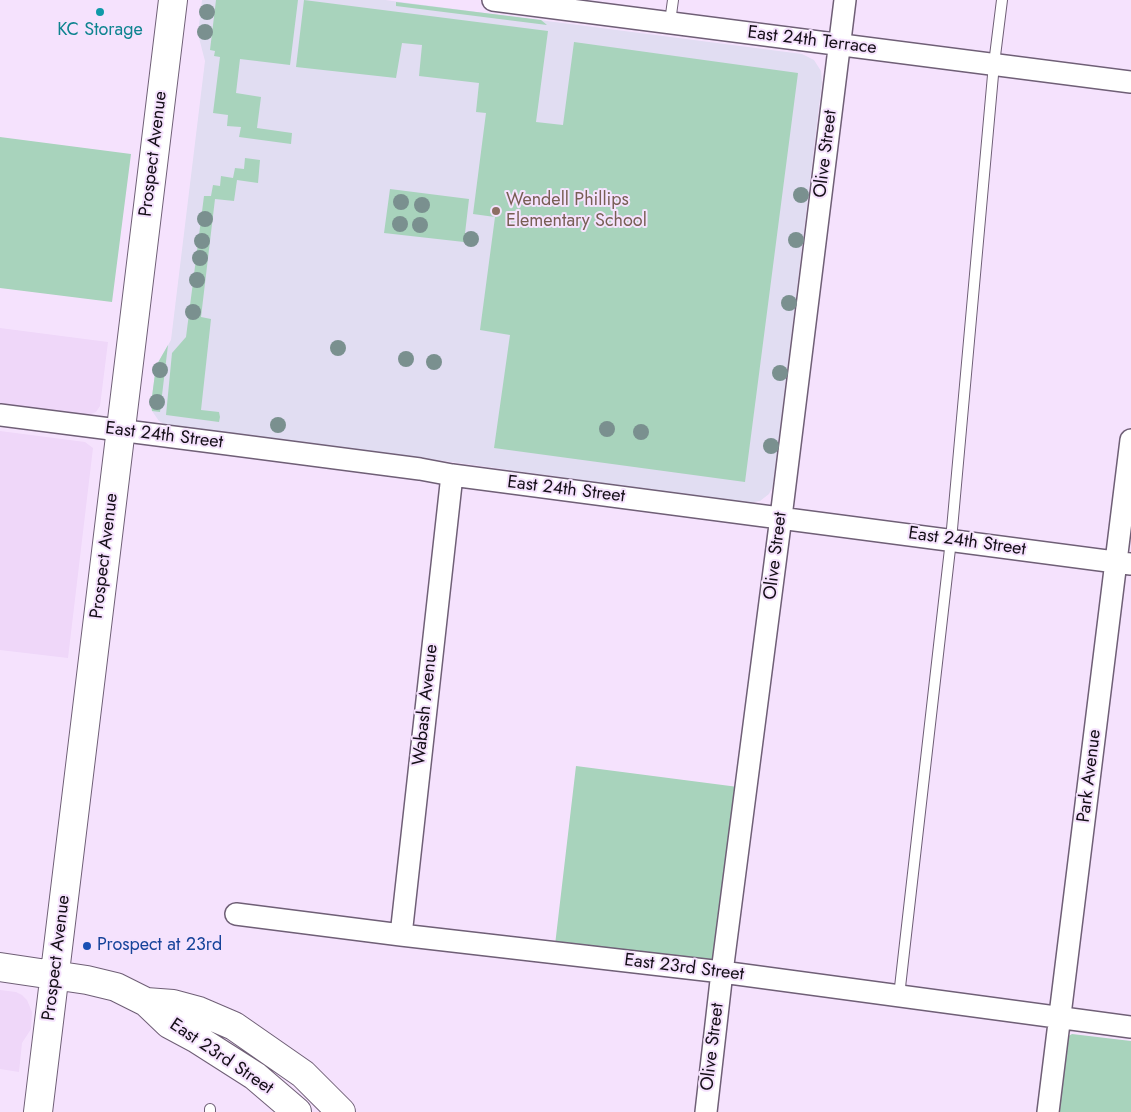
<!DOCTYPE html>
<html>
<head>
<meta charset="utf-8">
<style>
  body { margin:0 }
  canvas { display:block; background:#f5e2fd }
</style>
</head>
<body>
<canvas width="1131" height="1112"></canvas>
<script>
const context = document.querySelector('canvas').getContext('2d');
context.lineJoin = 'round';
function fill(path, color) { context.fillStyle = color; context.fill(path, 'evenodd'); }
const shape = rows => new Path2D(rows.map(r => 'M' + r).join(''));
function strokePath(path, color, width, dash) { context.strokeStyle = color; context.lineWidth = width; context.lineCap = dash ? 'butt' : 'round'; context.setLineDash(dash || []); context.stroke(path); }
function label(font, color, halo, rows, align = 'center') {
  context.font = font + ' Jost,sans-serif'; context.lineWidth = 4; context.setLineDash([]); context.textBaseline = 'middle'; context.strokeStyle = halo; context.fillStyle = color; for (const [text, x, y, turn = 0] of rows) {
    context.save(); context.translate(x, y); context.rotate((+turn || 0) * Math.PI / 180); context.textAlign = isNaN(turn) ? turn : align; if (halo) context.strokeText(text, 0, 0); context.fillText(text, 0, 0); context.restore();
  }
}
const built = shape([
  [0,328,108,342,100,406,96,412,88,415,0,404],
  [0,431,85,442,93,448,68,658,0,650],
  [0,990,16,992,22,995,27,1000,32,1012,31,1029,22,1043,19,1072,0,1069]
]);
const education = shape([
  [202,0,385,0,802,54,814,60,821,71,822,82,773,486,769,494,760,501,748,503,401,455,168,426,159,421,152,411,151,404,156,366,171,340,205,61,198,34]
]);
const green = shape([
  [216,0,298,0,290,65,240,59,236,93,261,97,257,128,292,133,291,144,239,137,241,127,227,126,228,115,213,113,220,57,214,56,215,51,210,50],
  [304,0,548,31,536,122,563,125,574,42,798,73,745,482,494,448,510,335,480,330,495,217,473,214,486,113,476,112,479,83,419,76,422,45,402,43,396,78,296,67],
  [396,2,541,20,547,25,396,6],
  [0,137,131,154,112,302,0,288],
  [245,158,260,160,258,183,237,180,234,201,215,199,201,317,211,319,201,410,219,412,220,417,219,422,166,415,172,353,186,337,204,196,211,196,213,185,220,186,221,176,233,178,235,168,244,169],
  [390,189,469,199,464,242,384,233],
  [168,345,160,412,152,411,151,404,156,366],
  [576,766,738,787,717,957,707,964,555,945],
  [1072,1034,1131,1041,1131,1112,1058,1112,1067,1037]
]);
const lane = shape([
  [670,22,673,0],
  [899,996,951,540,994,64,1002,0],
  [210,1112,210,1109]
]);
const street = shape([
  [493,0,1131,82],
  [0,415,228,444,420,469,452,475,1131,564],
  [236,914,401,935,722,972,1131,1027],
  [401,935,452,475],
  [706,1112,722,972,781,517,845,0],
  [1048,1112,1131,440]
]);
const secondary = shape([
  [0,967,87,980,116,987,146,1002,169,1024,197,1039,255,1076,297,1112],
  [146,1002,173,1004,199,1011,234,1026,303,1074,341,1112],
  [38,1112,173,0]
]);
const trees = [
  [207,12],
  [205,32],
  [801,195],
  [401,202],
  [422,205],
  [205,219],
  [400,224],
  [420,225],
  [471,239],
  [796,240],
  [202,241],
  [200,258],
  [197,280],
  [789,303],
  [193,312],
  [338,348],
  [406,359],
  [434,362],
  [160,370],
  [780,373],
  [157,402],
  [278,425],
  [607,429],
  [641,432],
  [771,446]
];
const markers = [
  [100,12,5,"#0f9aa8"],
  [496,211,5,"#8d6e63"],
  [87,946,5,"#1a4fb4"]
];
const cultureNames = [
  ["KC Storage",100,31]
];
const streetNames = [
  ["East 24th Terrace",812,41,7],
  ["Prospect Avenue",154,154,-83],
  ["Olive Street",826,154,-83],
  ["East 24th Street",164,436,7],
  ["East 24th Street",566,490,7],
  ["East 24th Street",967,542,8],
  ["Prospect Avenue",105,556,-83],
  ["Olive Street",776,556,-83],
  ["Wabash Avenue",426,705,-84],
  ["Park Avenue",1090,776,-83],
  ["Prospect Avenue",57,958,-83],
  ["East 23rd Street",684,968,7],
  ["Olive Street",713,1047,-83],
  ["East 23rd Street",221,1057,34]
];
const educationNames = [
  ["Wendell Phillips",506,201],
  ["Elementary School",506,222]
];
const transitNames = [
  ["Prospect at 23rd",97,946]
];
fill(built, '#efd7f9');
fill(education, '#e1ddf2');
fill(green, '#a8d3bc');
strokePath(lane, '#6f5f76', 12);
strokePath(street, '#6f5f76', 24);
strokePath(secondary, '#6f5f76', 30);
strokePath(lane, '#fff', 10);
strokePath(street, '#fff', 21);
strokePath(secondary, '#fff', 28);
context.fillStyle = '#7a908f';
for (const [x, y] of trees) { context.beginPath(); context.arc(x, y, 8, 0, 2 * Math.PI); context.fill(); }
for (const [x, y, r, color] of markers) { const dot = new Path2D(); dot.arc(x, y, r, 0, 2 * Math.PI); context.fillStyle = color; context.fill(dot); strokePath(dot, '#f5e2fd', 2); }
label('18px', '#0d838f', '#f5e2fd', cultureNames);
label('18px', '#140e17', '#f5e2fd', streetNames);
label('18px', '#785e54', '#f5e2fd', educationNames, 'left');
label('18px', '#164399', '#f5e2fd', transitNames, 'left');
</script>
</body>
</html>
